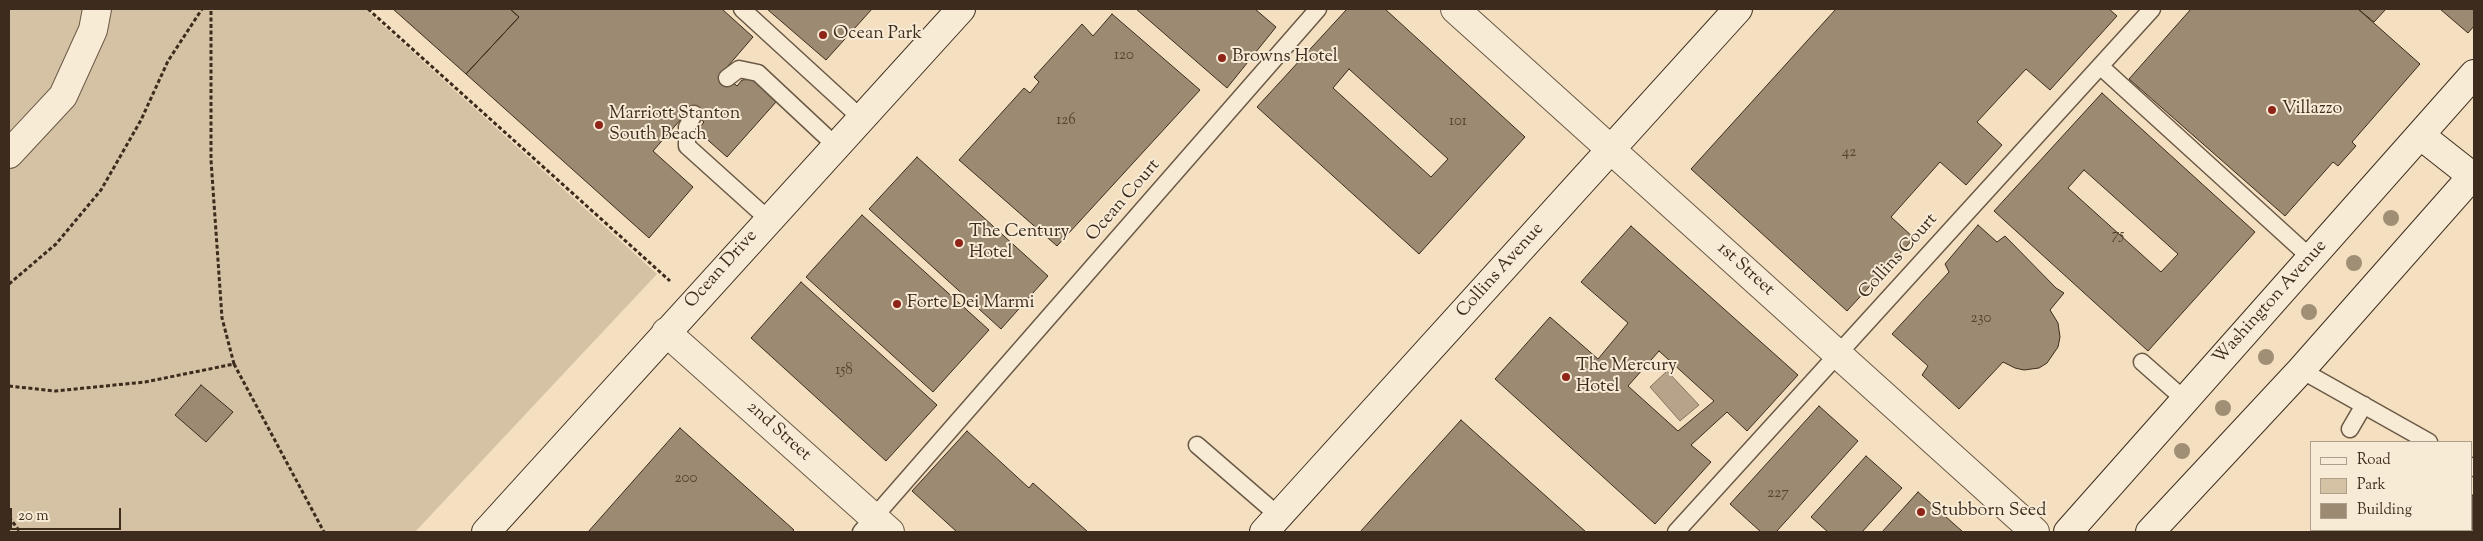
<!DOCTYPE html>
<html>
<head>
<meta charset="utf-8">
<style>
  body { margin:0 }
  #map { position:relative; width:2483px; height:541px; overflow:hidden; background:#f4e0c0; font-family:"Sorts Mill Goudy",serif }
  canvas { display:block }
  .frame { position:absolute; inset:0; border:10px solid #3d2c1d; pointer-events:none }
  .legend { position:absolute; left:2310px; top:441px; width:162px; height:90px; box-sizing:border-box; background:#f8ebd6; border:1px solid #ad9f8c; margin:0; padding:6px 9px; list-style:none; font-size:15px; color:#3d2c1d }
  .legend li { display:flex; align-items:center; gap:10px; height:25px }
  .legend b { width:25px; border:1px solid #ad9f8c }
  .scale { position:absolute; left:10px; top:508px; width:111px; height:22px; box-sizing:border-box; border:2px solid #3d2c1d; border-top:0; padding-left:6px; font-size:15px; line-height:18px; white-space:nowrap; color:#3d2c1d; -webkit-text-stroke:4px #f8ebd6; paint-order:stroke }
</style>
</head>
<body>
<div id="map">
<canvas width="2483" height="541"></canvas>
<div class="frame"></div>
<ul class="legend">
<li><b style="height:6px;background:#f8ebd6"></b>Road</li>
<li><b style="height:14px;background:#d5c1a4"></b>Park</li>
<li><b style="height:14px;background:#9c8a72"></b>Building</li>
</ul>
<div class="scale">20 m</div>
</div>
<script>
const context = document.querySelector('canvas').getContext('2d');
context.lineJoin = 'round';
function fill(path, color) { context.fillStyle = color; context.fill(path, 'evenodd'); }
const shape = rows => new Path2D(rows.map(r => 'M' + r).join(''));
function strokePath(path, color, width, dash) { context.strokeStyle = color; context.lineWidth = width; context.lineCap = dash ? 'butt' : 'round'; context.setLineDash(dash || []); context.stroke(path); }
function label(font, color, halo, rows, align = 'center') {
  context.font = font + ' "Sorts Mill Goudy",serif'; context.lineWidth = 4; context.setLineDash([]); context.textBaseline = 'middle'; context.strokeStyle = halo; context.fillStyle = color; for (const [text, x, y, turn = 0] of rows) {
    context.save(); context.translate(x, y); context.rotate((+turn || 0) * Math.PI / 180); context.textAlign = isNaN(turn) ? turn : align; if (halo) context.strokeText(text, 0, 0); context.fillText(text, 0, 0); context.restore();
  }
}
const green = shape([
  [9,9,365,9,657,274,415,532,9,532]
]);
const water = shape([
  [1667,371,1699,405,1680,421,1650,387,1667,371]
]);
const building = shape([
  [393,9,510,9,519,17,466,74,393,9],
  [510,9,722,9,753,37,722,73,737,86,742,80,752,79,776,102,727,157,701,134,700,127,704,122,689,110,653,151,693,187,649,238,466,74,519,17,510,9],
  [767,9,872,9,826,60,767,9],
  [1136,9,1255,9,1276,27,1227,88,1136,9],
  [1347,9,1385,9,1525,137,1419,254,1257,107,1347,9],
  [1349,69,1448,159,1431,177,1333,88,1349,69],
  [1836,9,2109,9,2117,16,2050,90,2026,69,1977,122,2002,145,1966,185,1940,162,1891,217,1914,238,1847,311,1691,169,1836,9],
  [2191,9,2358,9,2420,64,2352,142,2356,146,2338,166,2333,162,2285,216,2129,79,2191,9],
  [2358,9,2386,9,2374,22,2358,9],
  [2440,9,2474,9,2474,26,2468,33,2440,9],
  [1112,14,1200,90,1057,246,959,160,1024,88,1030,93,1039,82,1034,77,1082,24,1093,36,1112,14],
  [2102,93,2255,232,2148,351,1994,211,2102,93],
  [2084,170,2178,254,2161,272,2068,188,2084,170],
  [917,157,1048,276,1001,329,869,209,917,157],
  [862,215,989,330,933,392,806,277,862,215],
  [1978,225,1997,242,2005,236,2056,288,2064,293,2050,310,2058,323,2060,337,2058,347,2047,363,2039,368,2024,370,2015,368,2003,362,1959,409,1922,375,1928,366,1892,334,1949,272,1945,264,1978,225],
  [1631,226,1798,375,1747,431,1727,412,1691,445,1711,462,1655,524,1495,379,1550,317,1598,359,1628,323,1581,282,1631,226],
  [1659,351,1714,401,1678,431,1628,386,1659,351],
  [801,282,937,405,886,461,751,338,801,282],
  [201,385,233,412,206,442,175,415,201,385],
  [1819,406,1858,441,1776,532,1761,532,1730,504,1819,406],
  [1461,420,1586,532,1360,532,1461,420],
  [680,428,794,530,792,532,588,532,680,428],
  [967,431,1029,488,1033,483,1088,532,957,532,912,491,967,431],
  [1866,456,1902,488,1862,532,1828,532,1811,517,1866,456],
  [1918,492,1963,532,1882,532,1918,492],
  [2472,495,2474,496,2474,532,2351,532,2353,530,2472,530,2472,495]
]);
const path = shape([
  [368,9,670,281],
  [9,284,56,244,101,190,141,120,168,61,202,9],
  [234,364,324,532],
  [9,386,55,391,145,382,234,364,222,318,211,160,211,9],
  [9,517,20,532]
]);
const lane = shape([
  [742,9,861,118],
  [2100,66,2311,258],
  [727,78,739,69,758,73,835,145],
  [694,114,687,127,687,146,768,219],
  [2142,362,2185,400],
  [2301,370,2429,442],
  [2350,429,2364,405],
  [1197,445,1279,516],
  [2472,466,2474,468],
  [861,532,1318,9],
  [1676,532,2152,9]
]);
const street = shape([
  [1455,9,2035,532],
  [9,154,63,96,93,30,97,9],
  [666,332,890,532]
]);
const secondary = shape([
  [2420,135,2472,176],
  [486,532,961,9],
  [1264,532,1738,9],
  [2068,532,2474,74],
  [2150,532,2301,370,2474,174]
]);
const trees = [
  [2391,218],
  [2354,263],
  [2309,312],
  [2266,357],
  [2223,408],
  [2182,451]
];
const markers = [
  [823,35,5,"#8f2418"],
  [1222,58,5,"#8f2418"],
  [2272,110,5,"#8f2418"],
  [599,125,5,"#8f2418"],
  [959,243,5,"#8f2418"],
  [897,304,5,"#8f2418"],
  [1566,377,5,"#8f2418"],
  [1921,512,5,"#8f2418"]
];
const numberNames = [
  ["120",1124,56],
  ["126",1066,121],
  ["101",1458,122],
  ["42",1849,153],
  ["75",2118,236],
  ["230",1981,319],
  ["158",844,371],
  ["200",686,479],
  ["227",1778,494]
];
const poiNames = [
  ["Ocean Park",833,35],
  ["Browns Hotel",1232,58],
  ["Villazzo",2282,110],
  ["Marriott Stanton",609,115],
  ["South Beach",609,136],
  ["The Century",969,233],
  ["Hotel",969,254],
  ["Forte Dei Marmi",907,304],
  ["The Mercury",1576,367],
  ["Hotel",1576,388],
  ["Stubborn Seed",1931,512]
];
const streetNames = [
  ["Ocean Court",1124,201,-49],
  ["Collins Court",1899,257,-48],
  ["Ocean Drive",722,270,-48],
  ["1st Street",1745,270,42],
  ["Collins Avenue",1501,271,-48],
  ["Washington Avenue",2271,303,-48],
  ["2nd Street",778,432,42]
];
fill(green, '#d5c1a4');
fill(water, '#b6a389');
strokePath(water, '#86735e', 1);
fill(building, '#9c8a72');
strokePath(building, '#3d2c1d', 1);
strokePath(lane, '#6b5946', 19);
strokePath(street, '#6b5946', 30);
strokePath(secondary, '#3d2c1d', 30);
strokePath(path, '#3d2c1d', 3, [4, 2.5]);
strokePath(lane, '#f8ebd6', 16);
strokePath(street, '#f8ebd6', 28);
strokePath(secondary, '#f8ebd6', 28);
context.fillStyle = '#a08e75';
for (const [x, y] of trees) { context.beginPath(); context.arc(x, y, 8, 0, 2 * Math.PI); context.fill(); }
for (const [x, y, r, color] of markers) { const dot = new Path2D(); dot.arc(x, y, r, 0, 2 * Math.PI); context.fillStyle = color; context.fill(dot); strokePath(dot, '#f8ebd6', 2); }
label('15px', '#554432', null, numberNames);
label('18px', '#3d2c1d', '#f8ebd6', poiNames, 'left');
label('18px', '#3d2c1d', '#f8ebd6', streetNames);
</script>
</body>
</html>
